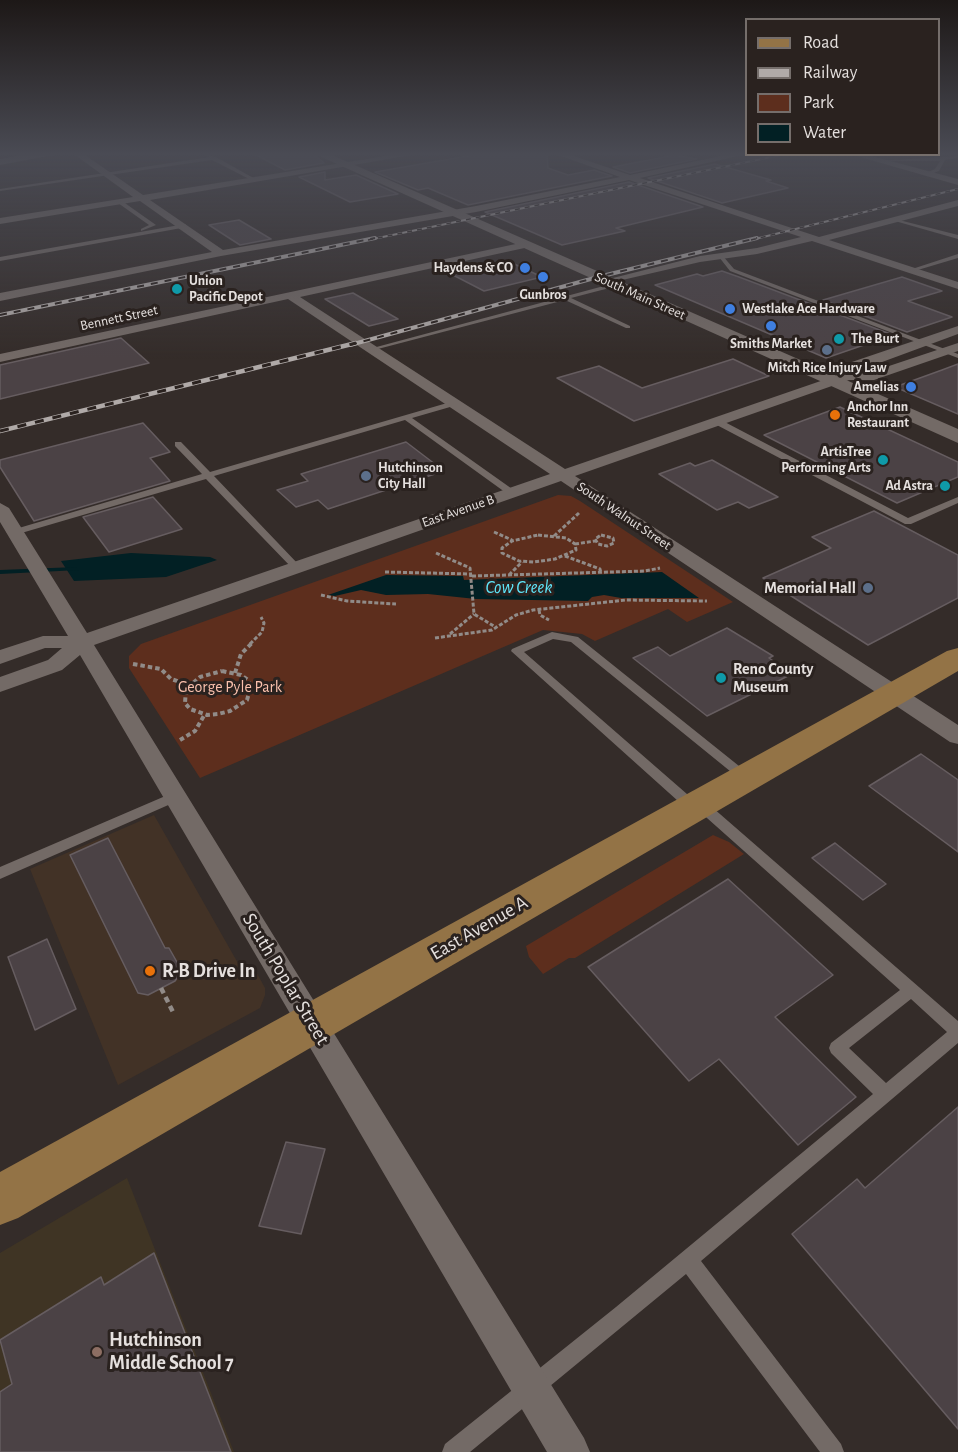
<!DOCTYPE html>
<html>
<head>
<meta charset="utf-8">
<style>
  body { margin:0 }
  #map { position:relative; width:958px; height:1452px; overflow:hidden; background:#342c29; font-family:"Alegreya Sans",sans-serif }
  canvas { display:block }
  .legend { position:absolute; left:745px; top:18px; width:195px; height:138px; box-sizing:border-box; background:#2a221f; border:2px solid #756e6b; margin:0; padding:8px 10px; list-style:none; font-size:18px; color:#e5e0de }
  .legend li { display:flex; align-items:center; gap:12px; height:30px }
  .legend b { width:30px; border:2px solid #756e6b }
</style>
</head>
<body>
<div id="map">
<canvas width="958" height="1452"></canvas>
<ul class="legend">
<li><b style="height:8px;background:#937346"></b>Road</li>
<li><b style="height:8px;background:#b0aaa8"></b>Railway</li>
<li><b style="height:16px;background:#5d2e1d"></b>Park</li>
<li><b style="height:16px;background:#022024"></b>Water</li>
</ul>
</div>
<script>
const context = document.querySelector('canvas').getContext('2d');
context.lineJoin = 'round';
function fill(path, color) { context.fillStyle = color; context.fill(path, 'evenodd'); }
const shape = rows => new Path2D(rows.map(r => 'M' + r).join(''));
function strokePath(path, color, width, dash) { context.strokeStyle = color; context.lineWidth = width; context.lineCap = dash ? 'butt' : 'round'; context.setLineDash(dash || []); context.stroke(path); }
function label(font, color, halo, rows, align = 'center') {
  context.font = font + ' "Alegreya Sans",sans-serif'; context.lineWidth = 6; context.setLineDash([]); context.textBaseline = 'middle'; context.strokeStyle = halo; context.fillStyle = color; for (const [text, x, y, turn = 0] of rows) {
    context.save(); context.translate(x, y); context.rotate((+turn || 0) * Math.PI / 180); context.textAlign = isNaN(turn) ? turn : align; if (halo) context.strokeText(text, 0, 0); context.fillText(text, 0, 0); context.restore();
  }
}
const commercial = shape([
  [154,815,239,965,254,968,265,988,265,995,260,1008,118,1085,30,869]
]);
const education = shape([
  [127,1178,234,1452,0,1452,0,1253]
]);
const green = shape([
  [558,495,571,496,580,501,733,602,687,622,668,609,595,641,582,634,543,630,200,778,129,668,129,656,141,644],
  [713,835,729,842,744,854,575,958,569,958,543,974,529,957,526,946]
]);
const water = shape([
  [131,553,210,557,217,560,166,577,74,581,61,561],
  [662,572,699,598,621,598,604,595,592,597,588,601,476,599,428,594,386,595,361,590,335,596,328,595,386,575,463,576,464,580]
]);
const stream = shape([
  [77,567,80,569,79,570,0,574,0,570,77,567]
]);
const building = shape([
  [256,155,315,155,324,163,285,170,256,155],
  [473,155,547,155,548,168,568,175,594,170,612,176,468,205,428,188,418,190,375,172,473,155],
  [674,155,697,159,630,173,613,167,674,155],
  [715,164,771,180,766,181,788,188,722,203,648,178,715,164],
  [325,172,325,180,356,175,398,194,350,202,299,177,325,172],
  [629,182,703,207,616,228,625,231,562,245,485,212,629,182],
  [239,220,271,239,240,245,209,225,239,220],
  [510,262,542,277,484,291,453,275,510,262],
  [722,271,739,277,893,335,826,358,655,285,697,274,703,276,722,271],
  [902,277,942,291,908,301,952,317,907,332,823,300,902,277],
  [353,293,398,319,369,326,325,299,353,293],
  [121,338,149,363,0,399,0,365,121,338],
  [733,359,769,376,634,421,557,378,599,366,642,388,733,359],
  [958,364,958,414,895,387,942,370,958,364],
  [840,407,958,462,958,477,897,503,764,435,840,407],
  [143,423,170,452,150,458,170,481,34,521,0,467,0,460,143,423],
  [406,442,444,471,328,509,318,500,296,507,277,490,308,481,301,474,406,442],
  [712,460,778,497,749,508,738,502,717,510,659,474,690,463,695,466,712,460],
  [153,497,182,529,109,552,83,517,153,497],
  [874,511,958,555,958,598,868,645,763,578,831,548,812,537,874,511],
  [727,628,773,656,769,658,792,674,707,716,633,658,658,647,670,656,727,628],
  [921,754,958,780,958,852,869,786,921,754],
  [108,838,165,948,169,948,182,971,175,981,148,995,138,993,70,855,108,838],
  [835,843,886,884,863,900,812,858,835,843],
  [728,879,833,975,775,1017,856,1097,798,1145,719,1059,689,1081,588,967,728,879],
  [47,939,76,1009,35,1030,8,957,47,939],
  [958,1107,958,1429,792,1234,857,1179,865,1188,958,1107],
  [286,1142,325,1149,301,1234,259,1226,286,1142],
  [154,1253,231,1452,0,1452,0,1392,12,1384,0,1340,101,1277,104,1285,154,1253]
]);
const pathFar2 = shape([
  [494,532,512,540],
  [538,535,566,538,575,544,576,550,555,559,534,562,519,561,502,553,502,548,512,541,538,535],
  [601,535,613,538,614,543,607,546,598,544,595,539,601,535],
  [554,536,579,513],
  [575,544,595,541],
  [436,553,470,568,474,614,497,628],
  [565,556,600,569,601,573],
  [385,572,472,574],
  [509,575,522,562],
  [472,576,645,571,660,568],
  [321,595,347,601,396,604],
  [539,610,540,615,549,620],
  [450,634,474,614],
  [435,638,492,630,516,615,533,610,626,600,707,601],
  [250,644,262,632,264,623,261,617]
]);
const pathFar1 = shape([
  [133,664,161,669,171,679,189,685],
  [222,671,241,675,248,680,251,686,247,700,230,711,218,714,207,715,190,709,185,703,186,689,200,677,222,671],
  [235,673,241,654,252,643],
  [180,740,195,731,205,714]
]);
const path = shape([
  [161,988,174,1014]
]);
const lane = shape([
  [207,155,216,157,257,180,253,181,212,160,0,191,0,189,209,157,207,155],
  [958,156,958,158,945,160,939,171,928,175,926,173,935,169,940,161,875,161,958,156],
  [118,201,122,201,156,225,141,231,141,229,149,225,118,203,118,201],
  [895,219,958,235,958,239,895,221,895,219],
  [185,224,187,227,0,261,0,257,185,224],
  [958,254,958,258,911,272,906,271,958,254],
  [722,255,734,269,958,354,958,358,730,271,719,257,722,255],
  [615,283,617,286,571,298,630,326,630,328,626,328,565,300,374,350,369,349,615,283],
  [454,401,457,401,457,405,412,418,515,491,515,495,509,495,405,420,214,476,299,565,299,569,293,569,206,479,18,534,12,534,10,532,12,530,202,474,175,446,175,442,181,442,210,472,454,401],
  [713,419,719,419,908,518,958,497,958,503,911,524,905,524,713,423,713,419],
  [552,632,578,637,749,774,751,777,749,780,741,780,571,642,553,639,524,652,695,801,700,799,705,801,958,1021,958,1043,701,1261,841,1444,844,1452,820,1452,686,1274,470,1452,442,1452,445,1444,616,1307,873,1094,831,1053,829,1048,831,1043,900,990,698,810,693,812,688,810,511,651,512,649,552,632],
  [911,999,947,1032,886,1083,849,1048,911,999],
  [177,791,182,793,183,796,182,799,0,879,0,867,177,791]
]);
const street = shape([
  [75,155,85,155,143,195,391,155,412,155,150,200,223,250,476,206,620,177,558,155,571,155,630,175,725,155,743,155,640,178,819,237,958,200,958,206,829,240,958,282,958,289,812,241,757,254,700,262,605,284,605,280,700,256,757,248,801,237,629,180,476,212,221,256,0,301,0,293,212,252,140,201,0,224,0,218,133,197,75,155],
  [853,155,868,155,958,179,958,185,853,155],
  [525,242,530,245,529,247,300,297,565,469,841,374,843,365,958,326,958,334,855,372,868,373,958,343,958,351,874,380,849,380,575,476,958,725,958,744,950,742,561,481,94,645,584,1438,590,1452,547,1452,80,655,62,670,0,692,0,677,48,660,62,648,45,648,0,664,0,650,43,636,68,636,0,522,0,503,9,508,87,633,550,474,288,299,0,362,0,354,525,242]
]);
const secondary = shape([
  [22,155,54,155,0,165,0,159,22,155],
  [317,155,332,155,958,429,958,443,317,155]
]);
const primary = shape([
  [958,648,958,671,18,1218,0,1225,0,1172,947,651,958,648]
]);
const railFar2 = shape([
  [368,240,781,155],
  [751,240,958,189]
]);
const railFar1 = shape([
  [0,315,375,238],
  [350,345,598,277,757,238]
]);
const rail = shape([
  [0,431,356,343]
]);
const markers = [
  [525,268,6,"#3f7fe0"],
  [543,277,6,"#3f7fe0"],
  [177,289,6,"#0f9aa8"],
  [730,309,6,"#3f7fe0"],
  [771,326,6,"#3f7fe0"],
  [839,339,6,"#0f9aa8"],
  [827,350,6,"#5c6f8a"],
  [911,387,6,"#3f7fe0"],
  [835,415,6,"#e8710a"],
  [883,460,6,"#0f9aa8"],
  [366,476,6,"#5c6f8a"],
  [945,486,6,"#0f9aa8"],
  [868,588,6,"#5c6f8a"],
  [721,678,6,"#0f9aa8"],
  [150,971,6,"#e8710a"],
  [97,1352,6,"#8d6e63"]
];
const farPoinames = [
  ["Haydens & CO",513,268,"right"],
  ["Union",189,281],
  ["Pacific Depot",189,297],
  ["Gunbros",543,295,"center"],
  ["Westlake Ace Hardware",742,309],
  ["The Burt",851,339],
  ["Smiths Market",771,344,"center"],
  ["Mitch Rice Injury Law",827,368,"center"],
  ["Amelias",899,387,"right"],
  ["Anchor Inn",847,407],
  ["Restaurant",847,423],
  ["ArtisTree",871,452,"right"],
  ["Performing Arts",871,468,"right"],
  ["Hutchinson",378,468],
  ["City Hall",378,484],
  ["Ad Astra",933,486,"right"]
];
const farStreetnames = [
  ["South Main Street",640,296,24],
  ["Bennett Street",119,318,-12],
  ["East Avenue B",458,511,-19],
  ["South Walnut Street",624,516,34]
];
const poiNames = [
  ["Memorial Hall",856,588],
  ["Reno County",733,669,"left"],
  ["Museum",733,687,"left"]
];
const parkNames = [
  ["George Pyle Park",230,687]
];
const waterNames = [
  ["Cow Creek",519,588]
];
const nearStreetnames = [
  ["East Avenue A",479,928,-30],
  ["South Poplar Street",286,979,59]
];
const nearPoinames = [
  ["R-B Drive In",162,971],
  ["Hutchinson",109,1340],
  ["Middle School 7",109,1363]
];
fill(commercial, '#423226');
fill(education, '#3f3424');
fill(green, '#5d2e1d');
fill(water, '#022024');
fill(stream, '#022024');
fill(building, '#4b4245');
strokePath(building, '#665d60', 1.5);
strokePath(pathFar2, '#918b88', 3, [4, 2]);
strokePath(pathFar1, '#918b88', 4, [4.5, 3]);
strokePath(path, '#918b88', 4.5, [6, 4]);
fill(lane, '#736a66');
fill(street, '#736a66');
fill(secondary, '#736a66');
fill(primary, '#937346');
strokePath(railFar2, '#b0aaa8', 2);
strokePath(railFar1, '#b0aaa8', 4);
strokePath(rail, '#b0aaa8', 4.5);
strokePath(railFar2, '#2a221f', 1.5, [5]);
strokePath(railFar1, '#2a221f', 2, [7]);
strokePath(rail, '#2a221f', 3, [9]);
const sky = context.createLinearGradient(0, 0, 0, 359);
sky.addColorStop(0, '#1d1817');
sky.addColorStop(0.43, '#4a4b54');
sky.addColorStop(1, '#4a4b5400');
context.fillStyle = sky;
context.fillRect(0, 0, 958, 359);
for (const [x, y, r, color] of markers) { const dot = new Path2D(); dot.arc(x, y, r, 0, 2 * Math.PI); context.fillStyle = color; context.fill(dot); strokePath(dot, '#2a221f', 2); }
label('bold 14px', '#e5e0de', '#2a221f', farPoinames, 'left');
label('14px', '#e5e0de', '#2a221f', farStreetnames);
label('bold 16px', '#e5e0de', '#2a221f', poiNames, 'right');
label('16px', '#fbc1ad', '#2a221f', parkNames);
label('italic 18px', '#5ee6fa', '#2a221f', waterNames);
label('20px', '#e5e0de', '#2a221f', nearStreetnames);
label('bold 20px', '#e5e0de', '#2a221f', nearPoinames, 'left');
</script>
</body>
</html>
